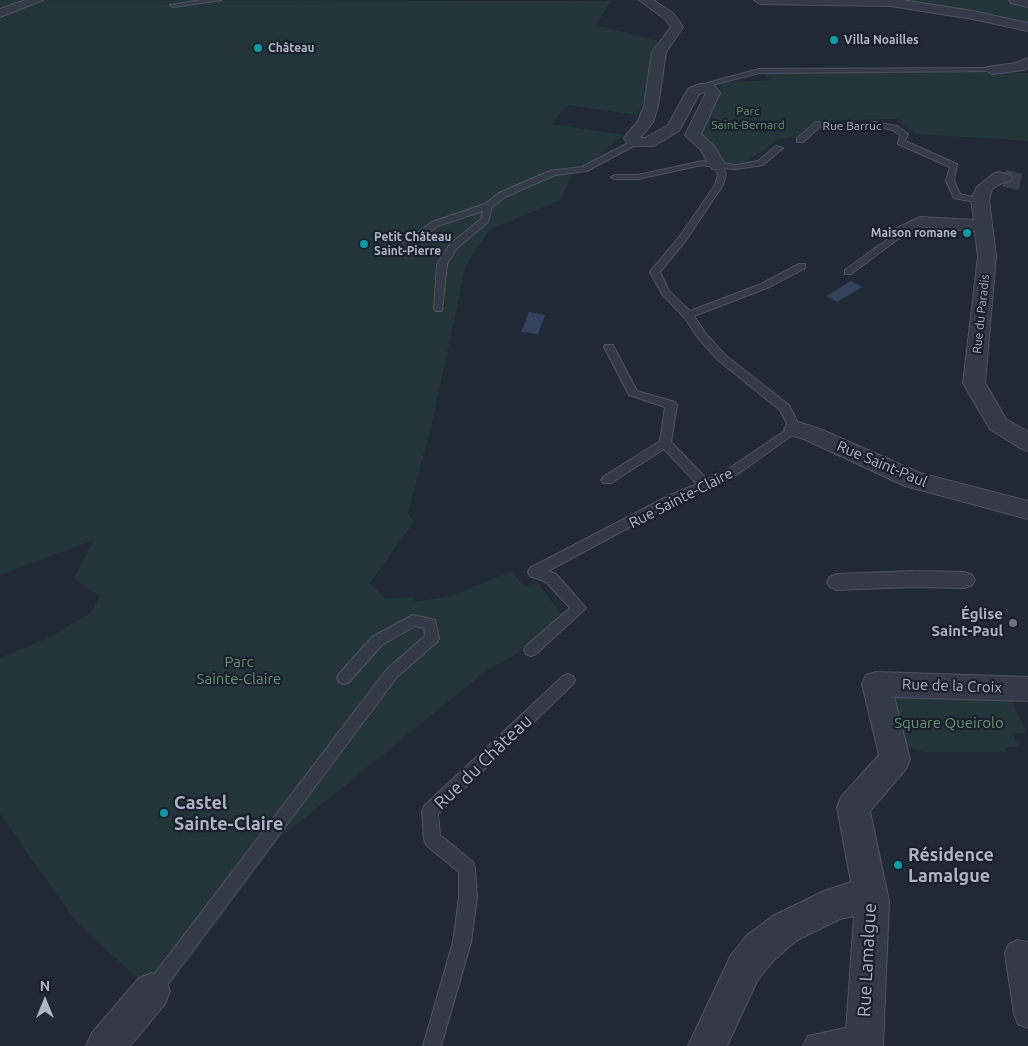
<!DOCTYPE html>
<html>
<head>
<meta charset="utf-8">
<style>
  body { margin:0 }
  #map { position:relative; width:1028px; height:1046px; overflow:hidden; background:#212836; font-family:Ubuntu,sans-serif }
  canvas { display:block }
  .north { position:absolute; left:20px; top:976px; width:50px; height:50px; -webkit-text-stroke:4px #191f2b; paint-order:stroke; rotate:0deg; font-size:14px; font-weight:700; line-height:20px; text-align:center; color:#aeb5c3 }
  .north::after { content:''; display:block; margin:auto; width:18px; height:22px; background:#aeb5c3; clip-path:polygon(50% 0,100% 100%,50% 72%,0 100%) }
</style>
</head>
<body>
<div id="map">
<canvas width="1028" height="1046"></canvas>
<div class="north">N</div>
</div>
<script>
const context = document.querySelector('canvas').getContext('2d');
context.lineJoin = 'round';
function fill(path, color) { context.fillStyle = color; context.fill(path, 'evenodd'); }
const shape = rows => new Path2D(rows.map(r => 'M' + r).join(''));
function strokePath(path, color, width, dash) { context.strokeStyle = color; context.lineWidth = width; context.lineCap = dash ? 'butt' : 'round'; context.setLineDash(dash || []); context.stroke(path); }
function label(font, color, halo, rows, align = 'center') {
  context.font = font + ' Ubuntu,sans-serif'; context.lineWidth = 4.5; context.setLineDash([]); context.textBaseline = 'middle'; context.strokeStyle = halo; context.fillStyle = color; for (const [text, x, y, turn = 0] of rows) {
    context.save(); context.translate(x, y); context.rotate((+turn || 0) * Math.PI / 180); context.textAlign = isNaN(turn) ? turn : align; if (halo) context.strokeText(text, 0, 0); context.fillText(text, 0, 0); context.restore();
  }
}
const green = shape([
  [0,0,611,1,596,25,658,41,642,106,637,115,568,105,551,124,625,135,593,161,575,167,561,200,489,230,466,265,432,423,408,513,414,522,370,583,386,599,412,597,416,602,454,595,512,571,524,587,537,582,563,616,516,654,486,671,279,839,162,996,152,991,76,922,0,814,0,658,46,639,91,613,100,596,73,579,94,540,0,575],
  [901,0,1028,0,1028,27],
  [1000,72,1028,73,1028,141,916,134,897,119,816,121,795,137,779,139,760,153,739,165,720,163,715,145,697,135,713,112,721,83,770,80,763,73],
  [882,692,1009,694,1027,733,1013,733,1019,747,1005,748,1007,752,925,752,900,744]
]);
const water = shape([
  [851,281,862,287,837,302,826,296],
  [529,312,545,315,538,334,521,332]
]);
const minorTunnel = shape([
  [1004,178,1028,184]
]);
const service = shape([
  [202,0,222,0,173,7,170,5,202,0],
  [992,68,995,70,994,71,759,73,712,85,711,89,704,87,707,83,759,69,992,68],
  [816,122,857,126,874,122,897,126,908,134,905,141,957,164,954,181,960,194,984,200,980,203,954,198,946,181,950,167,898,144,900,135,892,130,874,126,857,130,821,126,803,142,797,142,797,138,816,122],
  [632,141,639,143,587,171,555,175,505,197,492,207,488,222,457,248,447,264,442,311,436,311,434,309,437,264,450,244,481,219,483,211,438,226,399,254,391,252,432,222,485,204,499,193,550,171,582,167,632,141],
  [776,146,783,148,763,165,736,169,723,168,726,174,723,185,686,240,660,272,669,291,690,311,761,284,799,264,805,264,805,268,767,288,694,316,706,334,726,356,789,405,801,429,732,478,678,501,548,571,556,574,586,608,536,654,531,656,526,654,524,650,526,646,570,608,546,582,530,576,528,572,530,568,670,495,697,484,664,449,611,483,603,483,601,480,603,477,660,441,665,407,629,395,604,347,605,345,613,345,637,391,675,402,677,405,671,442,707,479,724,472,789,428,780,410,718,360,698,338,684,317,662,294,650,272,680,236,715,185,718,174,714,167,702,165,638,179,615,179,611,177,615,175,638,175,702,161,736,165,758,161,776,146],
  [899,231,903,234,902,236,851,274,845,274,845,270,899,231],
  [413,615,435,620,439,638,437,642,397,677,158,997,152,1000,146,997,143,991,146,985,387,669,425,636,424,628,415,626,382,645,349,682,344,684,339,682,337,678,339,674,372,637,413,615],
  [568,674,573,676,575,680,573,684,438,814,440,835,473,862,475,868,477,898,471,942,441,1046,423,1046,453,942,459,898,459,872,426,845,424,839,422,811,424,806,563,676,568,674],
  [845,1028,869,1034,871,1041,869,1046,803,1046,808,1036,845,1028]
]);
const pedestrian = shape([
  [913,571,965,572,972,575,975,580,972,585,965,588,913,587,837,590,830,587,827,582,830,577,837,574,913,571],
  [1018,940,1028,942,1028,1028,1018,1024,1014,1014,1005,953,1009,944,1018,940]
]);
const minor = shape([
  [25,0,43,0,0,17,0,9,25,0],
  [639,0,653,0,673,13,683,27,666,52,658,106,653,122,640,138,645,138,668,125,688,89,699,84,713,84,720,93,701,134,714,146,726,166,724,169,712,169,700,149,685,135,706,93,704,92,699,94,679,131,654,146,629,146,624,138,638,121,644,106,652,52,671,27,665,19,639,0],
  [754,0,901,0,973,11,1028,23,1028,31,973,19,891,6,760,4,754,0],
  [1009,0,1028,0,1028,7,1011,3,1009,0],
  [1028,58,1028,68,1024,70,992,74,985,70,987,67,1016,63,1028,58],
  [999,172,1010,175,1012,178,1010,181,1002,183,992,189,989,200,996,257,985,383,1006,419,1028,432,1028,451,1020,448,990,429,963,383,978,257,975,231,923,227,899,239,893,238,890,234,893,230,920,217,974,220,971,200,977,187,993,174,999,172],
  [795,421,820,429,920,473,1028,501,1028,519,905,486,804,439,787,434,784,429,787,424,795,421],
  [876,672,1028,677,1028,701,894,697,910,759,906,769,870,811,889,901,883,1046,845,1046,854,916,840,919,797,940,773,961,757,981,727,1046,688,1046,731,955,747,935,773,916,824,891,851,882,837,807,842,796,879,755,862,684,866,675,876,672],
  [152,973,165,978,170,991,165,1004,130,1046,86,1046,92,1033,139,978,152,973]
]);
const markers = [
  [834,40,5,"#0f9aa8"],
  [258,48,5,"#0f9aa8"],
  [967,233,5,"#0f9aa8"],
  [364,244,5,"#0f9aa8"],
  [1013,623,5,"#6b7280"],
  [164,813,5,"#0f9aa8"],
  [898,865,5,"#0f9aa8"]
];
const farPoinames = [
  ["Villa Noailles",844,40],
  ["Château",268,48],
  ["Maison romane",957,233,"right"],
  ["Petit Château",374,237],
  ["Saint-Pierre",374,251]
];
const farParknames = [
  ["Parc",748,111],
  ["Saint-Bernard",748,125]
];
const farStreetnames = [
  ["Rue Barruc",852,126],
  ["Rue du Paradis",981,314,-84]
];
const streetNames = [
  ["Rue Saint-Paul",882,464,23],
  ["Rue Sainte-Claire",681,498,-27],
  ["Rue de la Croix",952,686,2]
];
const poiNames = [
  ["Église",1003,614],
  ["Saint-Paul",1003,631]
];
const parkNames = [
  ["Parc",239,662],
  ["Sainte-Claire",239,679],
  ["Square Queirolo",949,723]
];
const nearStreetnames = [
  ["Rue du Château",483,762,-44],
  ["Rue Lamalgue",867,960,-87]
];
const nearPoinames = [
  ["Castel",174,803],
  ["Sainte-Claire",174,824],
  ["Résidence",908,855],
  ["Lamalgue",908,876]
];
fill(green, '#233538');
fill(water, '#35425d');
strokePath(minorTunnel, '#363d4b', 17, [17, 9]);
strokePath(service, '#4e5561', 2);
strokePath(pedestrian, '#4e5561', 2);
strokePath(minor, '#4e5561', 2);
fill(service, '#343a47');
fill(pedestrian, '#343a47');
fill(minor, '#343a47');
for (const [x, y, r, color] of markers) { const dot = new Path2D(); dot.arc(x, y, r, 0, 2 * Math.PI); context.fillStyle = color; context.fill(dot); strokePath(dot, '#191f2b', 2); }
label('bold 12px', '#aeb5c3', '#191f2b', farPoinames, 'left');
label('12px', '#679374', '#191f2b', farParknames);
label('12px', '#aeb5c3', '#191f2b', farStreetnames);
label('15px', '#aeb5c3', '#191f2b', streetNames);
label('bold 15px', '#aeb5c3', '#191f2b', poiNames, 'right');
label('15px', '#679374', '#191f2b', parkNames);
label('18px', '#aeb5c3', '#191f2b', nearStreetnames);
label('bold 18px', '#aeb5c3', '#191f2b', nearPoinames, 'left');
</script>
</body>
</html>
